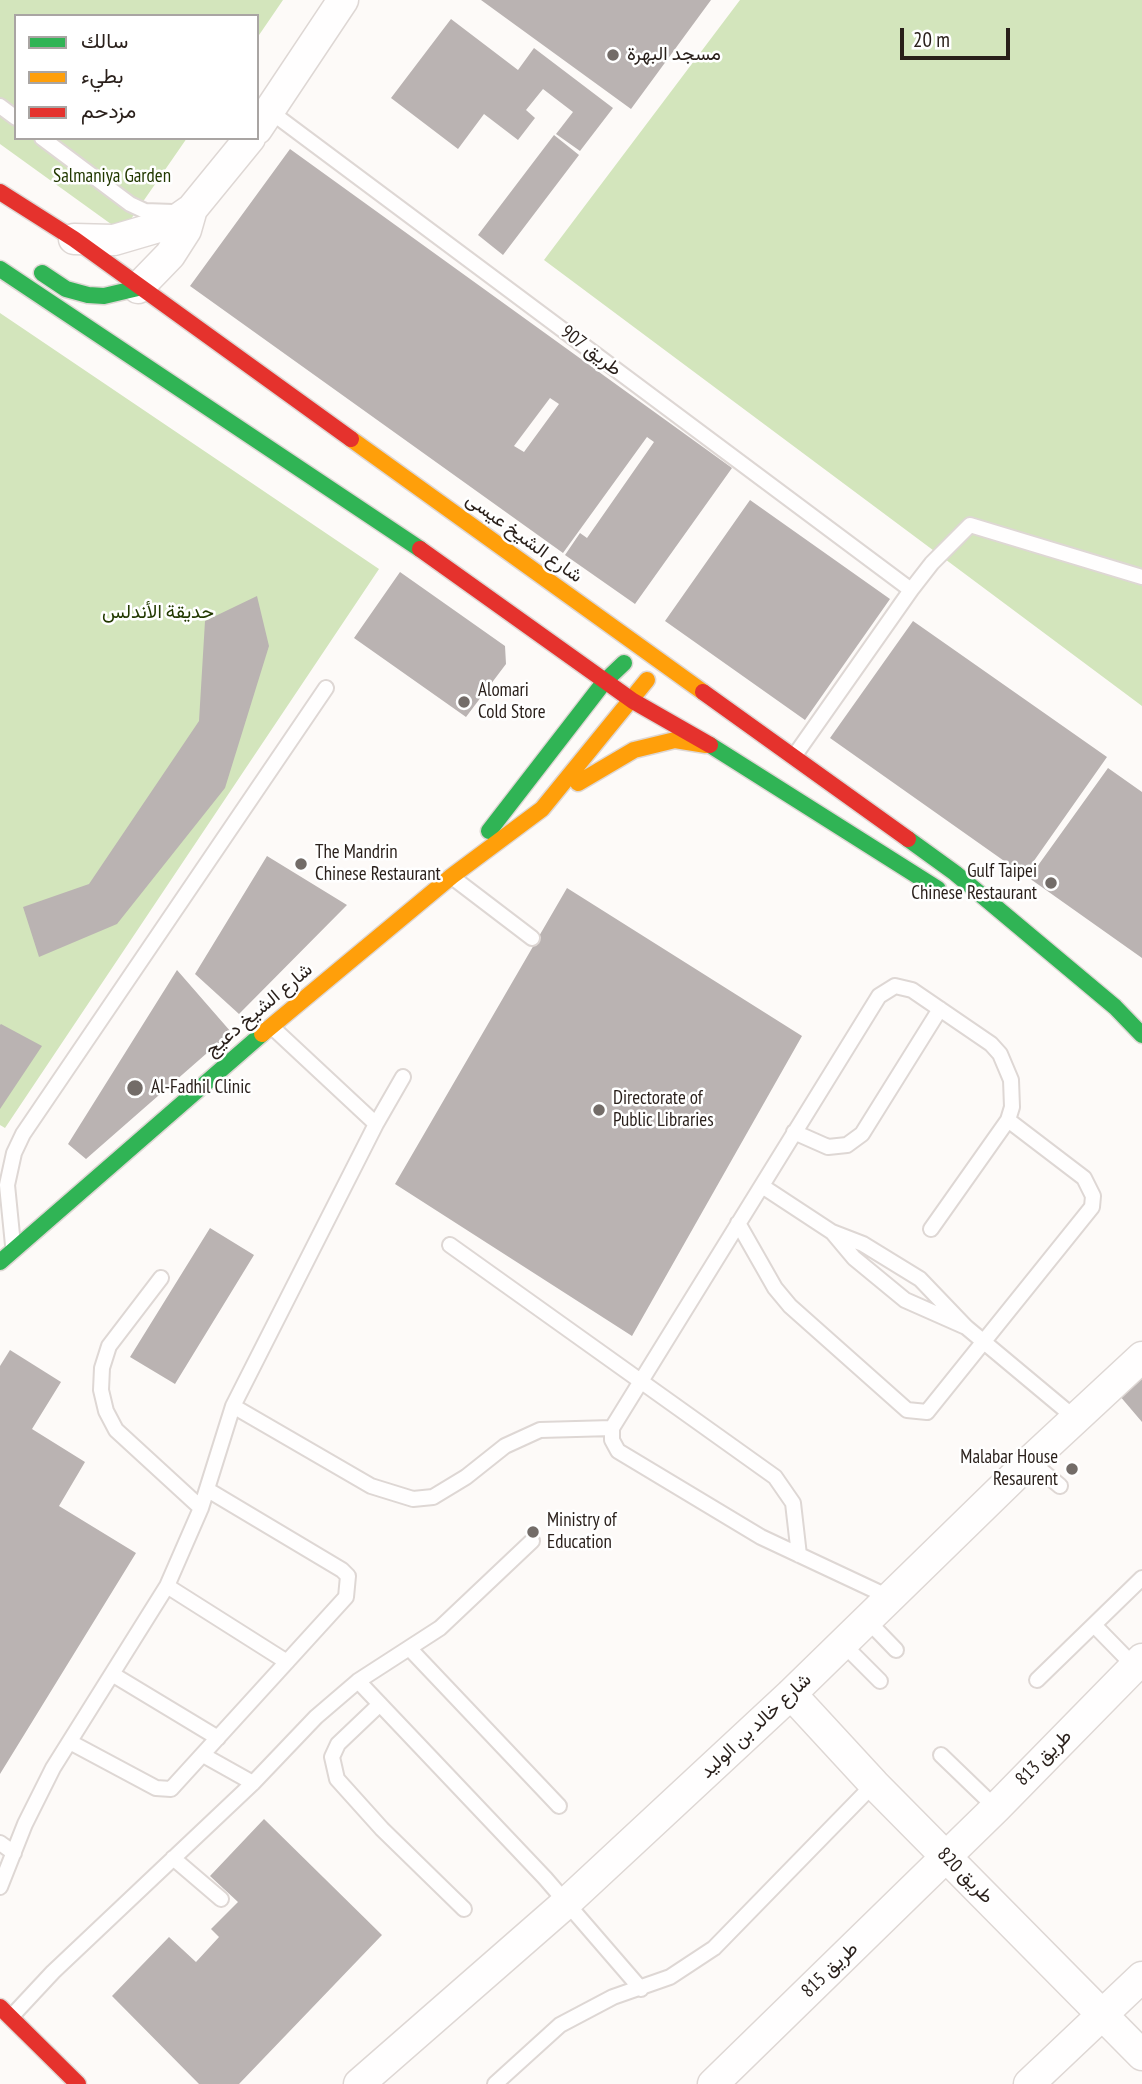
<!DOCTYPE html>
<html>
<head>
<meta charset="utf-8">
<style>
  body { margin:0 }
  #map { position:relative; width:1142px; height:2084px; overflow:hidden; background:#fdfaf8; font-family:"PT Sans Narrow",Vazirmatn,sans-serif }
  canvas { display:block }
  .legend { position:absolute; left:14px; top:14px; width:245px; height:126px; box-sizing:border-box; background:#fff; border:2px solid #a9a5a3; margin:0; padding:9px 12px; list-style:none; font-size:21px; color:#291f1a }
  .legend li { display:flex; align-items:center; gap:14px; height:35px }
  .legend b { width:35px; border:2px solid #a9a5a3 }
  .scale { position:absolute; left:900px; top:28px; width:110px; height:32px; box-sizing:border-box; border:4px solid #291f1a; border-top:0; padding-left:9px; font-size:21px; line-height:24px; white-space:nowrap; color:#291f1a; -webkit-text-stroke:5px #fff; paint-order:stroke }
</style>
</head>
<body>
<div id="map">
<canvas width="1142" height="2084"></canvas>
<ul class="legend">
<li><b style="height:9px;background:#30b455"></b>سالك</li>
<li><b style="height:9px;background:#ff9f0a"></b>بطيء</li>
<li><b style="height:9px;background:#e5322d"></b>مزدحم</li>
</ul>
<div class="scale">20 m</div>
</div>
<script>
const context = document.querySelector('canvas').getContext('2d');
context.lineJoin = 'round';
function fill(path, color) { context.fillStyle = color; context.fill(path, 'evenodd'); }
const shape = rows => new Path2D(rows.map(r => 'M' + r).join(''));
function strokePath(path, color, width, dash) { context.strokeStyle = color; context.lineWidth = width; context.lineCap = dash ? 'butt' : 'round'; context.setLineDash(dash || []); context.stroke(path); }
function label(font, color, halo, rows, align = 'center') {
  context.font = font + ' "PT Sans Narrow",Vazirmatn,sans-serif'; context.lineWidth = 5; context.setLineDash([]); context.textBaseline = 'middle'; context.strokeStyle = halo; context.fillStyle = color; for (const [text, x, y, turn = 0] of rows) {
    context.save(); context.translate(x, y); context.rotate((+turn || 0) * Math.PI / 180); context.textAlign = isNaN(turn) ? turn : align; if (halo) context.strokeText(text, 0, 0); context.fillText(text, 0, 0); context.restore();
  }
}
const green = shape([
  [0,0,283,0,257,38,257,16,16,16,16,138,187,138,122,232,0,144],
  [740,0,1142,0,1142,706,544,260],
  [0,313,379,569,5,1128,0,1125]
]);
const building = shape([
  [481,0,711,0,631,109],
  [451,19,518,70,534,48,613,108,580,151,556,134,573,112,543,89,526,110,535,118,518,140,484,114,458,149,391,98],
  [554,135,579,155,503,255,478,235],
  [290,149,732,468,635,604,565,555,580,533,587,538,654,442,647,437,563,553,190,286],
  [550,398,559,404,524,452,514,446],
  [750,500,890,599,805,720,665,621],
  [400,572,505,646,506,664,466,717,354,638],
  [257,596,269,646,225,788,117,924,39,957,23,907,89,884,199,721,205,621],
  [913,621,1107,757,1024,875,830,738],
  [1108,768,1142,792,1142,958,1029,878],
  [267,856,347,905,239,1014,195,974],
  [567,888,802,1036,632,1336,395,1184],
  [177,970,231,1032,86,1159,68,1144],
  [1,1024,42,1046,0,1109,0,1025],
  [210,1228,254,1255,175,1384,130,1357],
  [10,1350,61,1382,32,1429,85,1462,59,1506,136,1553,0,1774,0,1366],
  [1142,1373,1142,1422,1119,1395],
  [264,1819,382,1935,239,2084,199,2084,112,1996,169,1937,196,1962,219,1937,211,1929,238,1902,210,1876]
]);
const lane = shape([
  [0,106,16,118],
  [271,112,911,590,932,563,970,525,1142,577],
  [42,138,130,204,145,211,173,212],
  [795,755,911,590],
  [452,877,532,938],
  [272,1027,376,1124],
  [794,1132,828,1147,847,1145,862,1134,940,1009],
  [762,1186,832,1232,863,1244,920,1279,966,1327,1075,1418],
  [738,1223,775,1288,790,1306,907,1410,927,1412,1092,1207,1093,1196,1084,1178,1008,1120],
  [833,1233,854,1258,905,1300,966,1327],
  [13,1245,7,1185,14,1153,23,1134,326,688],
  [450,1245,775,1477,793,1503,799,1555],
  [161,1278,109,1346,102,1368,101,1390,106,1411,116,1430,201,1508],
  [233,1406,371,1486,413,1499,433,1497,466,1477,505,1446,540,1430,612,1428],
  [1030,1461,1060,1486],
  [167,1586,287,1662],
  [891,1598,761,1537,628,1457,618,1451,612,1440,612,1428,879,996,895,986,912,990,991,1044,1000,1054,1011,1080,1012,1107,1008,1120,931,1229],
  [867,1620,896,1650],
  [1094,1625,1137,1669],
  [843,1644,880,1681],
  [410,1649,559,1806],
  [112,1674,218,1738],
  [1037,1680,1142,1578],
  [358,1681,545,1878,641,1989],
  [380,1704,338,1744,332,1757,337,1779,382,1829,464,1909],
  [70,1742,156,1788,171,1789,346,1597,348,1576,342,1570,208,1490],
  [203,1755,253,1783],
  [941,1755,996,1808],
  [0,1843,14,1853],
  [173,1858,221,1899],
  [0,1887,25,1824,53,1768,167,1586,201,1508,233,1406,376,1124,403,1077],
  [11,2017,53,1972,253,1783,316,1717,358,1681,440,1628,532,1541],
  [495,2084,560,2025,613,1997,670,1977,714,1948,874,1784]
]);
const street = shape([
  [257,129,343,0],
  [74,239,114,240,172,223,192,209,250,138],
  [138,288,170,255,186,230,192,209],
  [791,1694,874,1784,1142,2055],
  [359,2084,565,1904,791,1694,1030,1461,1142,1357],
  [713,2084,996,1808,1142,1659],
  [1029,2084,1142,1977]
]);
const fast = shape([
  [0,269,420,549],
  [42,273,66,289,88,295,104,296,138,288],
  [710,745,938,889],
  [489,831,605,681,624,663],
  [908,839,955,873,1115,1007,1142,1035],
  [0,1262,262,1034]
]);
const slow = shape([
  [351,439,703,692],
  [578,783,634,750,675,740,706,745],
  [262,1034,452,876,542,809,647,680]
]);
const jam = shape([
  [0,192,74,239,351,439],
  [420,549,633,701,710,745],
  [703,692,908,839],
  [0,2007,78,2084]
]);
const markers = [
  [613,55,7,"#736c68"],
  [464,702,7,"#736c68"],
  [301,864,7,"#736c68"],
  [1051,883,7,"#736c68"],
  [135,1088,9,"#736c68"],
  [599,1110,7,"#736c68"],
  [1072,1469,7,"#736c68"],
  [533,1532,7,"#736c68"]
];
const poiNames = [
  ["مسجد البهرة",627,55],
  ["Alomari",478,691],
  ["Cold Store",478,713],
  ["The Mandrin",315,853],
  ["Chinese Restaurant",315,875],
  ["Gulf Taipei",1037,872,"right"],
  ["Chinese Restaurant",1037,894,"right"],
  ["Al-Fadhil Clinic",151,1088],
  ["Directorate of",613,1099],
  ["Public Libraries",613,1121],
  ["Malabar House",1058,1458,"right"],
  ["Resaurent",1058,1480,"right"],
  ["Ministry of",547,1521],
  ["Education",547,1543]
];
const parkNames = [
  ["Salmaniya Garden",112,177],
  ["حديقة الأندلس",158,613]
];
const streetNames = [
  ["طريق 907",591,351,37],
  ["شارع الشيخ عيسى",524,538,36],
  ["شارع الشيخ دعيج",259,1010,-40],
  ["شارع خالد بن الوليد",756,1726,-43],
  ["طريق 813",1044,1758,-45],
  ["طريق 820",965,1876,45],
  ["طريق 815",830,1970,-44]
];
fill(green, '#d3e5bc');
fill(building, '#bab3b2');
strokePath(lane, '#ded7d4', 18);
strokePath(street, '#ded7d4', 33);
strokePath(fast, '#ded7d4', 19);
strokePath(slow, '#ded7d4', 19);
strokePath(jam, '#ded7d4', 19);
strokePath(lane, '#fffefe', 14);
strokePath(street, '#fffefe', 30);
strokePath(fast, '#30b455', 16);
strokePath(slow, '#ff9f0a', 16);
strokePath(jam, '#e5322d', 16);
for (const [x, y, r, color] of markers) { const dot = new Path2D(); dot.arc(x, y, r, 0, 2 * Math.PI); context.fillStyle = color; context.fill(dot); strokePath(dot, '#fff', 2.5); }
label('19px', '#291f1a', '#fff', poiNames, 'left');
label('19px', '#223900', '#fff', parkNames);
label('19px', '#291f1a', '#fff', streetNames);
</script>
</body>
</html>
